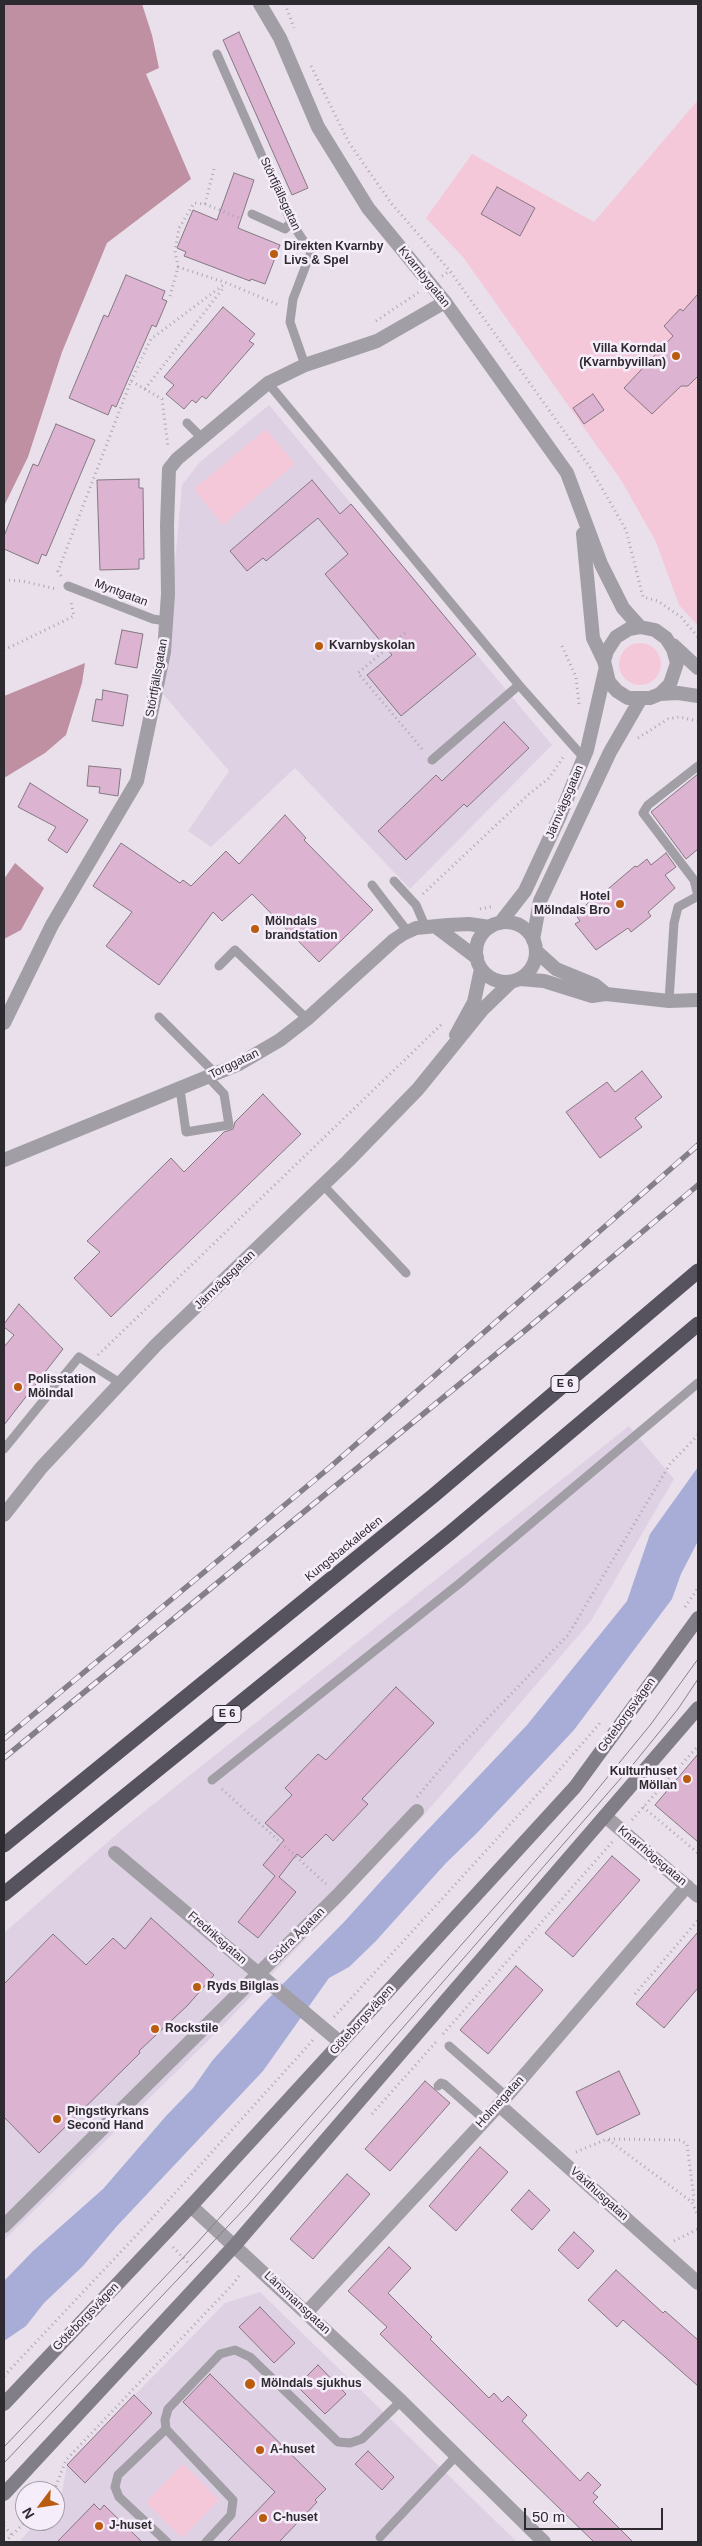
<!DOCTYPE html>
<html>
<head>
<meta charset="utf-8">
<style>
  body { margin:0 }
  #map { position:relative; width:702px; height:2546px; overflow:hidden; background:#e9e0ec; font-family:Arial,sans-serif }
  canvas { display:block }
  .frame { position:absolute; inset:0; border:5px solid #2e2b30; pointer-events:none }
  .north { position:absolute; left:15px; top:2481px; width:50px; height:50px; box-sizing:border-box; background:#f6edfa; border:1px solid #a69fa9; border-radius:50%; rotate:239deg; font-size:14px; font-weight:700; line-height:20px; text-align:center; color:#2e2b30 }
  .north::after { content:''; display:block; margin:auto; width:18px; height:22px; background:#ba5c10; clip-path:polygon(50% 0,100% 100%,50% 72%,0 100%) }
  .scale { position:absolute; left:524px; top:2508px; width:139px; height:22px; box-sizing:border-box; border:2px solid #2e2b30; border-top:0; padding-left:6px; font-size:15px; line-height:18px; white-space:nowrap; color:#2e2b30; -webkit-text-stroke:4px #f6edfa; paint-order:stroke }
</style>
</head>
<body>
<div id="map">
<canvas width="702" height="2546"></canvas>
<div class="frame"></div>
<div class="north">N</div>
<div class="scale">50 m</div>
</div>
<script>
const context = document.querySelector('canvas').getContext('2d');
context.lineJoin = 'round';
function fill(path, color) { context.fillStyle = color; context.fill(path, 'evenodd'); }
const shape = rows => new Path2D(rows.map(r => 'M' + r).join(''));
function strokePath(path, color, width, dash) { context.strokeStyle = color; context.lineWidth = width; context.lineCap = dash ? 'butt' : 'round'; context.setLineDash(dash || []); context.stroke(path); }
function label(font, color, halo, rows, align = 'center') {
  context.font = font + ' Arial,sans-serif'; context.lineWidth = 5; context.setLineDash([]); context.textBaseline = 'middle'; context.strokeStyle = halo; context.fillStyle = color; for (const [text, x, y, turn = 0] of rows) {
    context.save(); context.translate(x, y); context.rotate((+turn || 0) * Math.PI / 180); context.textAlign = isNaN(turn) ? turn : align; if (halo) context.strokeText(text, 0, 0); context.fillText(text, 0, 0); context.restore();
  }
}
const built = shape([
  [269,405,552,745,410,889,295,768,211,847,188,831,229,771,163,694,182,485,199,463],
  [629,1426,674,1479,591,1621,423,1816,216,2033,4,2240,4,1933,126,1826],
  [260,2292,517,2542,19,2542,38,2521,55,2521,55,2501,62,2493,67,2464,225,2303]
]);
const green = shape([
  [698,100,698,626,679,605,656,542,621,480,463,257,426,218,472,154,594,222],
  [266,429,295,464,223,525,194,489],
  '619 664a21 21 0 1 1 42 0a21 21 0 1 1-42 0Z',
  [183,2464,219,2500,182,2538,146,2502]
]);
const forest = shape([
  [4,4,142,4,152,35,159,68,146,74,191,179,107,243,62,352,28,457,4,506],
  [85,663,82,683,66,735,45,753,4,778,4,696],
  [15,863,44,888,21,930,4,939,4,879]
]);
const water = shape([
  [698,1467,698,1541,681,1574,672,1599,574,1730,477,1833,446,1863,375,1942,349,1967,329,1978,263,2071,117,2226,83,2266,44,2303,26,2326,4,2341,4,2281,33,2251,103,2189,166,2116,193,2088,212,2061,263,2004,344,1922,419,1839,527,1725,627,1601,650,1534]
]);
const building = shape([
  [239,32,308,188,292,195,223,40,239,32],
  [234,173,254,180,238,228,280,245,265,284,251,279,250,281,184,256,186,252,177,248,193,210,217,220,234,173],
  [497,187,535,208,520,236,481,214,497,187],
  [126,275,165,291,162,299,167,301,156,327,152,325,116,407,112,405,108,415,69,398,104,315,108,317,126,275],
  [698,294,698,376,688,386,681,386,652,414,624,388,673,336,664,326,680,309,683,311,698,294],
  [223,307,255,334,249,341,254,344,206,399,202,396,196,403,192,400,184,409,166,394,174,385,164,377,223,307],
  [593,394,604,410,584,424,573,408,593,394],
  [56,424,95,440,46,556,42,554,38,564,4,549,4,536,33,464,38,466,56,424],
  [139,479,139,488,143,488,144,559,139,559,139,569,100,570,97,480,139,479],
  [312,480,340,514,351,504,476,654,401,716,367,675,392,655,325,574,348,554,318,518,266,561,263,558,247,571,230,551,312,480],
  [122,630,143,634,137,668,115,664,122,630],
  [103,690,128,695,123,726,92,721,96,699,102,700,103,690],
  [504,722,529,748,467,807,464,804,406,860,378,831,436,775,442,781,504,722],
  [89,766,121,769,118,796,99,793,100,787,87,786,89,766],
  [698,774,698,849,686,859,651,812,698,774],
  [30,783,88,820,67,853,48,840,56,827,18,807,30,783],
  [285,815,306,838,304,840,373,910,319,962,252,894,222,921,213,912,159,985,106,946,132,912,93,886,121,843,180,883,183,880,191,886,226,851,239,864,285,815],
  [666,853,676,867,665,875,675,888,648,912,651,916,631,932,628,928,596,950,575,924,580,921,576,915,591,900,595,900,635,866,637,867,647,859,651,865,666,853],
  [642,1071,662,1097,635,1118,642,1127,600,1158,566,1112,607,1082,615,1092,642,1071],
  [263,1094,301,1134,111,1317,74,1278,100,1252,87,1241,171,1158,184,1172,224,1132,233,1129,235,1122,263,1094],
  [19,1304,63,1349,4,1425,4,1347,14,1335,4,1327,4,1324,19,1304],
  [396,1687,434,1723,362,1799,368,1804,333,1841,326,1834,302,1858,297,1854,279,1877,296,1892,258,1938,238,1922,275,1876,263,1865,284,1840,265,1823,292,1795,285,1788,318,1754,326,1760,396,1687],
  [698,1754,698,1842,655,1805,698,1754],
  [612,1856,640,1880,573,1957,545,1933,612,1856],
  [151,1918,214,1975,188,2005,139,2051,140,2053,39,2153,4,2117,4,1984,53,1934,86,1965,113,1938,125,1949,151,1918],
  [698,1932,698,1988,664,2028,636,2004,698,1932],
  [516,1966,543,1990,488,2054,460,2030,516,1966],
  [619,2071,640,2114,597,2135,576,2092,619,2071],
  [425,2081,450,2103,390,2171,365,2149,425,2081],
  [480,2147,508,2172,456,2231,429,2206,480,2147],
  [347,2174,370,2194,313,2259,290,2239,347,2174],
  [529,2190,550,2210,532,2230,511,2210,529,2190],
  [574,2232,594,2251,578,2269,558,2250,574,2232],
  [389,2247,411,2268,388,2293,432,2337,430,2339,489,2398,494,2393,502,2402,508,2396,527,2415,522,2421,580,2481,588,2472,601,2485,593,2493,598,2497,593,2502,633,2542,594,2542,380,2334,387,2327,348,2291,389,2247],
  [616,2270,663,2313,665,2311,698,2340,698,2386,623,2320,617,2327,588,2300,616,2270],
  [260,2307,295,2343,274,2363,239,2327,260,2307],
  [318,2365,346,2394,325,2414,297,2386,318,2365],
  [210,2374,326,2489,315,2500,317,2502,279,2542,227,2542,275,2492,183,2402,210,2374],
  [134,2395,152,2413,85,2483,67,2465,134,2395],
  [368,2451,394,2477,382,2490,355,2464,368,2451],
  [94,2504,100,2510,104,2505,142,2542,57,2542,94,2504]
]);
const path = shape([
  [285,4,294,28],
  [311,66,348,141,370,173,392,204,450,271,591,469,626,530,643,597,658,601,681,617,698,637],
  [205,204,239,218],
  [178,267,175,251,179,228,194,203,205,204,214,169],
  [442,276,450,271],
  [170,296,178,267,227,283,279,305],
  [376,321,419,292],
  [131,381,151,339,226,283],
  [145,389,224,287],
  [61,576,58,571,131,381,162,399,168,447],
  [4,580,22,581,56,589],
  [405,633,358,673,423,750],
  [562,646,576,677,579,704],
  [4,650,74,616,71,602],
  [638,738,668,719,679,717,698,721],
  [423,894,528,795,549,778,564,756],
  [480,909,494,906],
  [98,1355,443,1023],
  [685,1607,698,1588],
  [222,1789,326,1884],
  [417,1797,455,1752,568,1635,670,1464,698,1435],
  [643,1807,698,1853],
  [632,1820,698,1746],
  [635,1994,698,1920],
  [334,2017,547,1784,600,1723],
  [443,2034,613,1841],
  [372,2114,436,2042],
  [609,2139,680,2140,687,2144,694,2198,692,2202],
  [576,2152,607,2139,692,2202,698,2216],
  [674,2241,698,2229],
  [173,2247,193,2268],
  [4,2376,147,2224,313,2040],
  [54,2491,66,2460,234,2283,241,2273],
  [4,2523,4,2521],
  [4,2526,12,2535],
  [5,2542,26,2521]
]);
const service = shape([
  [217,54,291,222,311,252,293,299,290,322,305,365],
  [252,214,285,229,291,222],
  [268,383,519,685,584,758],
  [187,423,202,438],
  [68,586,153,619,166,621],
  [432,760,519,685],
  [394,881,416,905,426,928],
  [372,885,408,932],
  [698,896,694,880,643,813,648,805,698,766],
  [219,966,235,950,307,1019],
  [669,1001,674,923,678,907,698,896],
  [159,1017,216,1074],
  [180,1089,186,1132,229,1125,224,1094,208,1077],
  [323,1185,406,1273],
  [4,1449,79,1357,120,1383],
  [212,1780,460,1583,698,1383],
  [449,2046,506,2096],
  [438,2086,441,2083,444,2084,485,2120],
  [166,2429,118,2475,115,2487,119,2497,167,2542],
  [380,2537,457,2455],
  [206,2542,231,2515,233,2500,166,2429,165,2420,168,2409,220,2354,235,2350,250,2357,338,2442,350,2443,362,2439,401,2401]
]);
const minor = shape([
  [436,927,477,958],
  [4,1023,52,925,137,781,164,652,168,594,167,525,169,469,177,459,268,383,305,365,377,341,445,302],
  [4,1160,239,1064,280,1040,307,1019,394,940,403,934,416,928,448,925,469,924,490,927],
  [605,1816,698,1896],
  [115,1853,341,2043],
  [499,2105,698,2283],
  [191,2206,401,2401,544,2542],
  [4,2226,338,1895,417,1811],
  [307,2312,499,2105,687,1886]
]);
const tertiary = shape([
  [260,4,280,38,318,127,368,208,445,302,567,473,601,564,623,608,640,627],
  [583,534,593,638,604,661,609,682,617,691,628,698,650,698,660,694,670,684,677,663,673,649,666,638,655,630,640,627,629,629,616,637,607,651,604,661],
  [673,645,698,668],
  [660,694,678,693,698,696],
  '476 952a30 30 0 1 1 60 0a30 30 0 1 1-60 0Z',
  [500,923,525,891,559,818,587,750,605,671],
  [533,940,540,901,610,752,640,700],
  [536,951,556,969,595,985,606,994],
  [520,979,544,981,592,996,606,994,669,1001,698,1000],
  [456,1035,474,1002,481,969],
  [4,1515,41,1468,156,1345,348,1161,418,1089,482,1010,511,982]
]);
const secondary = shape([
  [4,2404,191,2206,575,1787,698,1618],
  [4,2494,235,2245,698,1708]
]);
const motorway = shape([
  [4,1845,433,1496,698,1271],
  [4,1894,450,1533,698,1324]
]);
const tram = shape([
  [4,2447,196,2244,279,2152,588,1801,651,1724,698,1659],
  [4,2463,248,2205,635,1762,678,1709,698,1679]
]);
const rail = shape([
  [4,1739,329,1468,698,1145],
  [4,1758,528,1328,698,1185]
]);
const markers = [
  [274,254,5,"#ba5c10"],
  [676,356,5,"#ba5c10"],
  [319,646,5,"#ba5c10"],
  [620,904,5,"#ba5c10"],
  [255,929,5,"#ba5c10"],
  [18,1387,5,"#ba5c10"],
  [687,1779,5,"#ba5c10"],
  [197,1987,5,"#ba5c10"],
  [155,2029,5,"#ba5c10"],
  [57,2119,5,"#ba5c10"],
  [250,2384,6,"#ba5c10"],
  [260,2450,5,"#ba5c10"],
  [263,2518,5,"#ba5c10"],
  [99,2526,5,"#ba5c10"]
];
const shields = [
  [565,1384,28],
  [227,1714,28]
];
const shieldNames = [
  ["E 6",565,1384],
  ["E 6",227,1714]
];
const streetNames = [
  ["Störtfjällsgatan",280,194,65],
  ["Kvarnbygatan",424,277,51],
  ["Myntgatan",121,593,21],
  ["Störtfjällsgatan",157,678,-80],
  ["Järnvägsgatan",565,802,-67],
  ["Torggatan",234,1064,-26],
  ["Järnvägsgatan",225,1280,-44],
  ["Kungsbackaleden",344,1549,-39],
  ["Göteborgsvägen",627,1715,-54],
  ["Knarrhögsgatan",652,1856,40],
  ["Södra Ågatan",297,1936,-45],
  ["Fredriksgatan",217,1938,41],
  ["Göteborgsvägen",362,2020,-48],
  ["Holmegatan",500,2102,-48],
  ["Växthusgatan",599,2194,42],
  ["Länsmansgatan",297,2303,43],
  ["Göteborgsvägen",86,2317,-46]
];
const poiNames = [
  ["Direkten Kvarnby",284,247],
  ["Livs & Spel",284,261],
  ["Villa Korndal",666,349,"right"],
  ["(Kvarnbyvillan)",666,363,"right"],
  ["Kvarnbyskolan",329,646],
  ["Hotel",610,897,"right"],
  ["Mölndals Bro",610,911,"right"],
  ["Mölndals",265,922],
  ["brandstation",265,936],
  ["Polisstation",28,1380],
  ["Mölndal",28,1394],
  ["Kulturhuset",677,1772,"right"],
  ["Möllan",677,1786,"right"],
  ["Ryds Bilglas",207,1987],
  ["Rockstile",165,2029],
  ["Pingstkyrkans",67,2112],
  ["Second Hand",67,2126],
  ["Mölndals sjukhus",261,2384],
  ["A-huset",270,2450],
  ["C-huset",273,2518],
  ["J-huset",109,2526]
];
fill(built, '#dfd1e4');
fill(green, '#f4c8d8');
fill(forest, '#bf90a1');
fill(water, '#a8add8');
fill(building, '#dcb3d1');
strokePath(building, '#847881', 1);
strokePath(path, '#aea6b0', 3, [1, 4]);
strokePath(service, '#a19fa5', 9);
strokePath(minor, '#a19fa5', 14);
strokePath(tertiary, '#a19fa5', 14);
strokePath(secondary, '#817e87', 14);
strokePath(motorway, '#56535f', 15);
strokePath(tram, '#858088', 1);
strokePath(rail, '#858088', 5.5);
strokePath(rail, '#f6edfa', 4, [11]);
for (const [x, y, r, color] of markers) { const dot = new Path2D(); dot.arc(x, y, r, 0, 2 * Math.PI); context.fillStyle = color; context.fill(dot); strokePath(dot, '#f6edfa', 2); }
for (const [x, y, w] of shields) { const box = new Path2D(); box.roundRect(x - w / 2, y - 8.5, w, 17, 4); context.fillStyle = '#f6edfa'; context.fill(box); strokePath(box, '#2e2b30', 1); }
label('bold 11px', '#2e2b30', null, shieldNames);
label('12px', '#2e2b30', '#f6edfa', streetNames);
label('bold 12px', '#2e2b30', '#f6edfa', poiNames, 'left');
</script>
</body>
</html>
